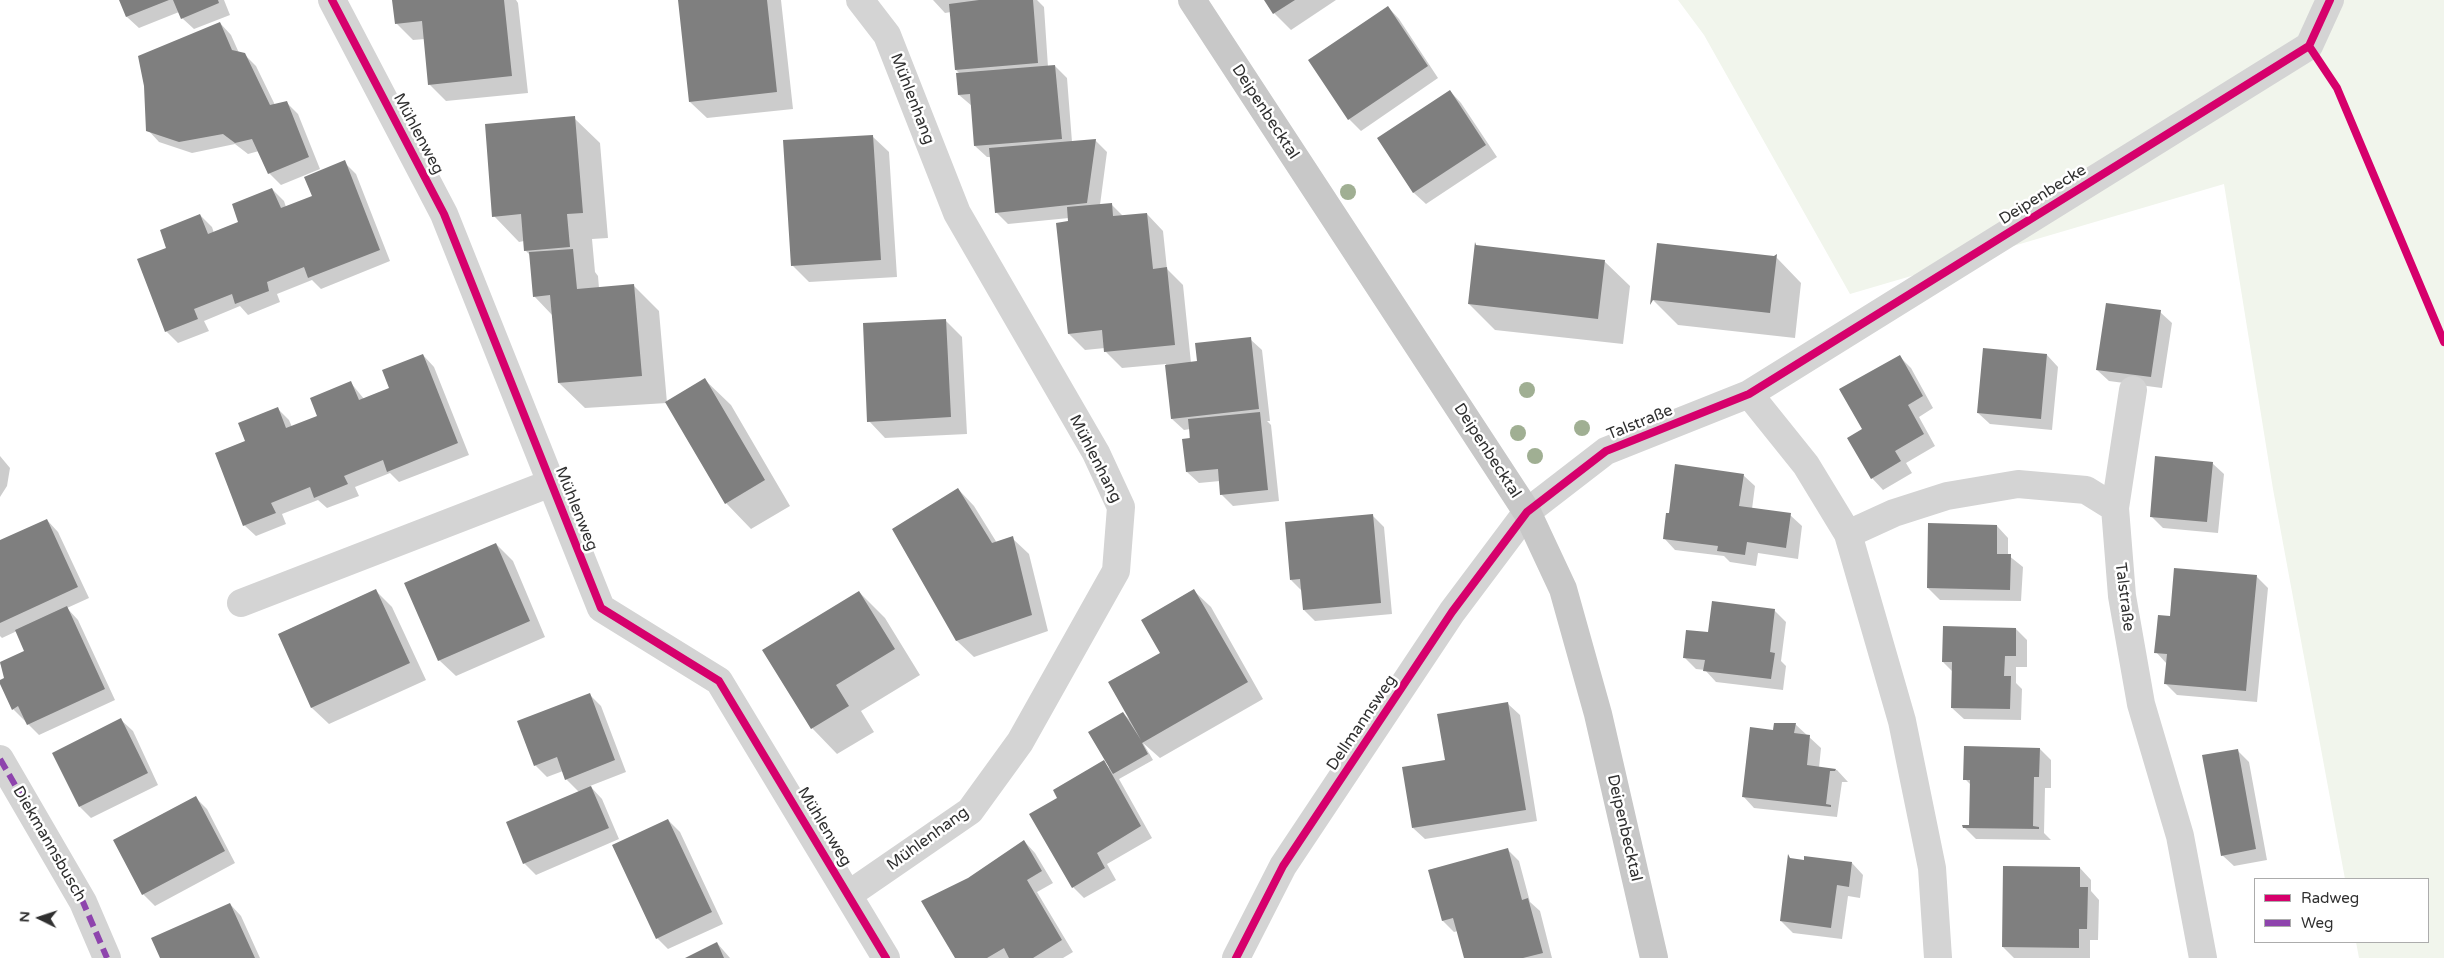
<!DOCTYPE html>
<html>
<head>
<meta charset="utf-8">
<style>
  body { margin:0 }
  #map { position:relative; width:2444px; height:958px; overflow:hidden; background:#fff; font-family:"Varela Round",sans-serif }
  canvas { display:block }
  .legend { position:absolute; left:2254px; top:878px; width:175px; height:65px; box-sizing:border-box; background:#fff; border:1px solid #acacac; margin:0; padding:6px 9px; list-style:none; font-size:15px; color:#303030 }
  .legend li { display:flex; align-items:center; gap:10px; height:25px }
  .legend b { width:25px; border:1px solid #acacac }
  .north { position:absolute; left:15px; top:893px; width:50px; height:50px; -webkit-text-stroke:4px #fff; paint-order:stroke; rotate:274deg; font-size:14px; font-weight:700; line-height:20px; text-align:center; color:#303030 }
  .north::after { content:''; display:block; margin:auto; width:18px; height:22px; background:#303030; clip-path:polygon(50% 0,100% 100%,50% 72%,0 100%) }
</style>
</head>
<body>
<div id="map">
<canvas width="2444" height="958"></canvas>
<ul class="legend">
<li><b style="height:6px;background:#d6006c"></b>Radweg</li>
<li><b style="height:6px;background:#8e44ad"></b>Weg</li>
</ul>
<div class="north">N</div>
</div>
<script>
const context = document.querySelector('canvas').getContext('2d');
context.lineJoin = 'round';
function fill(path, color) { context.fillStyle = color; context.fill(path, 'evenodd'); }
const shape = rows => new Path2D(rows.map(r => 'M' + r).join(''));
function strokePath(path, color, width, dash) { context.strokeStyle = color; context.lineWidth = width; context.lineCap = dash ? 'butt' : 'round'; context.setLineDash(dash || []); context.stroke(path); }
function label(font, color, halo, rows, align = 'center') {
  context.font = font + ' "Varela Round",sans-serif'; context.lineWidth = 5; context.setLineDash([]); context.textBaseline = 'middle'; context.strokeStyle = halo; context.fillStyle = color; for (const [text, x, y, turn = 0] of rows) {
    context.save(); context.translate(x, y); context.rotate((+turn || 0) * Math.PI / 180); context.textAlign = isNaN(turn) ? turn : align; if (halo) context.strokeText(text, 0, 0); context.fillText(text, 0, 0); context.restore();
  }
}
const green = shape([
  [1678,0,2444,0,2444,958,2359,958,2356,942,2428,942,2428,879,2345,879,2273,489,2224,184,1850,294,1704,35]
]);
const shadow = shape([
  [121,0,224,0,230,15,194,29,182,18,179,12,139,28,127,17],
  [394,0,516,0,518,3,528,93,446,101,429,84,425,39,413,40,396,23],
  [679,0,781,0,793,109,707,118,690,102],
  [933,0,1037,0,1044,7,1048,67,1055,66,1067,78,1072,142,1095,140,1107,152,1100,205,1111,204,1124,217,1147,214,1163,231,1167,269,1183,285,1191,363,1198,362,1250,339,1262,350,1270,421,1267,421,1271,425,1279,501,1233,506,1221,494,1220,481,1199,483,1187,472,1190,429,1184,430,1172,419,1166,364,1122,368,1105,351,1105,348,1085,350,1069,334,1069,218,1008,224,996,212,991,157,987,157,975,146,972,106,959,95,960,74,956,70,951,12,945,13],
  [1266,0,1336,0,1291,30,1274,13],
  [1388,7,1399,19,1438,78,1361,131,1349,119],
  [220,23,231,35,239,53,244,54,256,66,275,105,286,102,298,114,320,169,281,185,269,173,259,151,248,154,235,144,192,153,159,142,148,130],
  [1450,91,1461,103,1497,157,1426,204,1414,193,1379,138],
  [574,118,600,143,608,238,592,239,595,272,598,276,599,288,633,285,659,311,667,403,585,408,559,383,553,316,534,296,530,255,525,250,524,241,519,242,494,216],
  [872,136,889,152,897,277,809,282,792,265],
  [344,162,356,174,390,261,321,289,312,280,277,294,280,302,248,315,240,306,204,321,209,331,178,343,166,331,168,248,200,215,212,227,214,233,240,223,272,189,284,201,286,207,314,196],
  [1776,257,1801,283,1795,338,1678,325,1652,299],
  [1604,261,1630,286,1623,344,1495,330,1469,304],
  [2160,312,2172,323,2162,388,2109,381,2097,370],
  [946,321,962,337,967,434,885,438,869,421],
  [423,355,434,367,469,455,399,482,390,473,355,487,359,496,327,508,318,500,282,514,286,524,256,536,244,525,246,442,278,409,289,420,292,427,319,416,351,383,364,399,391,389],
  [2047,355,2058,367,2052,430,1990,424,1978,413],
  [1899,356,1911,368,1933,408,1919,417,1935,446,1906,463,1912,473,1883,490,1872,478,1864,430],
  [705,380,731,405,790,506,751,529,726,503],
  [0,456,10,468,7,486,0,497],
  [2212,463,2224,474,2218,533,2163,528,2151,516],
  [1743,475,1755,486,1752,509,1790,515,1802,526,1798,559,1758,553,1756,566,1730,562,1724,556,1675,550,1664,538],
  [958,489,974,506,997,543,1012,538,1029,554,1048,631,974,657,957,641,893,530],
  [1372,515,1384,527,1392,614,1315,621,1304,610,1302,591,1291,580],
  [47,520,58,532,89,598,67,608,78,620,115,700,39,735,13,709,0,681,6,678,0,663,26,652,17,631,2,638,0,636,0,541],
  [1997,526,2008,538,2008,555,2023,567,2021,601,1940,600,1928,588],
  [496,544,513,561,545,637,456,676,439,660],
  [2256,576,2268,588,2257,702,2177,695,2165,683,2167,664,2156,652,2171,618],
  [375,590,392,607,426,680,329,724,312,708,279,634],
  [1194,591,1211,607,1263,699,1160,758,1143,743,1153,760,1119,779,1152,838,1107,864,1116,880,1084,898,1073,887,1059,798,1104,762,1109,768,1123,713,1129,719],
  [859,592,885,618,920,675,861,711,874,732,837,754,812,728],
  [1774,610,1786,622,1781,661,1786,666,1783,690,1716,682,1705,670,1696,669,1684,657,1709,634],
  [2016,629,2027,640,2027,667,2016,667,2016,683,2022,689,2021,720,1964,719,1952,708,1953,672,1943,662],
  [590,695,601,706,626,772,590,786,602,799,619,839,536,875,524,863,579,792,566,779,563,771,547,777,535,765],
  [1508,704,1520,715,1537,821,1425,839,1413,828],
  [121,720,133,731,158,785,91,818,80,807],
  [1795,724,1821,748,1819,768,1837,770,1848,782,1842,782,1837,817,1754,808,1743,796,1774,732],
  [2040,749,2051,760,2051,788,2045,788,2044,833,2051,840,1976,839,1964,827,1970,826,1971,785,1965,779],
  [2237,750,2249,762,2267,860,2234,866,2222,855],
  [196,798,207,809,235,863,155,906,143,894],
  [668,820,680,832,723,924,668,949,657,938],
  [1024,841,1035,853,1053,883,1037,892,1073,952,1063,958,956,958,969,879],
  [1508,850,1519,861,1530,902,1540,911,1552,958,1465,958,1458,931,1454,932,1443,921,1429,870],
  [1852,863,1863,875,1860,898,1848,896,1842,939,1793,933,1781,921],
  [2080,868,2091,880,2091,891,2099,900,2098,940,2090,940,2090,958,2014,958,2003,947],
  [230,904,241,916,260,958,161,958],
  [717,943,730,958,688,958]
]);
const building = shape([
  [119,0,169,0,126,17],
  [173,0,218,0,219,3,181,19],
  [392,0,504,0,512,76,428,85,422,21,395,24],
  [678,0,767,0,777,92,689,102],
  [979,0,1033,0,1038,63,955,70,949,4],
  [1264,0,1295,0,1273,14],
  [1388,6,1428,66,1348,120,1308,60],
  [220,22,232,50,245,53,270,105,287,101,309,157,268,174,252,139,235,143,223,134,179,142,146,131,144,86,138,56],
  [1055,65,1062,139,974,146,970,94,958,95,956,73],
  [1450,90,1486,145,1413,193,1377,138],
  [575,116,583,213,567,214,570,247,524,251,521,214,492,217,485,124],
  [873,135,881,260,791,266,783,140],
  [1096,139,1087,203,995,213,989,148],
  [345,160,380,250,308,278,304,267,267,282,269,291,235,304,232,294,194,309,198,319,165,332,137,259,166,248,160,230,200,214,208,234,238,222,232,204,272,188,281,208,312,196,304,177],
  [1112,203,1113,216,1147,213,1153,269,1167,267,1175,345,1104,352,1102,330,1068,334,1056,223,1068,221,1067,207],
  [1475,242,1476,245,1605,260,1598,319,1468,304],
  [1657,243,1774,256,1777,254,1770,313,1653,300,1650,305],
  [573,249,577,289,634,284,642,376,558,383,550,295,533,297,529,252],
  [2106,303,2161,310,2151,377,2096,370],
  [946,319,951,417,867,422,863,323],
  [1251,337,1259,409,1171,419,1165,365,1197,361,1195,343],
  [1983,348,2047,354,2041,419,1977,413],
  [423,354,458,443,387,472,383,460,344,476,348,484,314,498,310,487,271,503,276,513,243,526,215,453,245,441,238,423,278,407,286,428,317,416,310,398,351,381,359,400,389,388,382,370],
  [1900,355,1923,396,1908,405,1924,434,1895,451,1901,461,1871,479,1847,438,1862,429,1839,389],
  [705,378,765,480,725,504,665,402],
  [1260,412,1268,490,1220,495,1218,469,1186,472,1182,439,1190,438,1188,419],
  [2155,456,2213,462,2207,522,2150,517],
  [1675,464,1744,474,1739,506,1791,513,1786,548,1747,542,1745,555,1717,551,1718,546,1663,539,1666,513,1669,513],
  [958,488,992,543,1013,536,1032,615,956,641,892,529],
  [1373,514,1381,603,1303,610,1300,579,1290,580,1285,522],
  [47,519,78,587,0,623,0,540],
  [1928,523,1997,525,1997,554,2011,554,2010,590,1927,588],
  [496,543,530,621,438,661,404,583],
  [2174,568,2257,575,2246,691,2164,684,2167,654,2154,653,2156,635,2158,615,2170,616],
  [376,589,410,663,311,708,278,634],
  [1194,589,1248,682,1142,743,1148,754,1113,774,1088,732,1123,712,1141,740,1108,682,1160,653,1141,620],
  [859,591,895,649,836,685,849,706,811,729,762,650],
  [1712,601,1775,609,1770,652,1775,653,1771,679,1703,671,1705,660,1683,658,1686,630,1708,632],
  [67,606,105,689,27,725,18,706,12,710,0,684,0,680,4,678,0,662,24,651,15,630],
  [1943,626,2016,628,2016,656,2005,656,2004,676,2011,676,2010,709,1951,708,1952,662,1942,662],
  [590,693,615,760,565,780,557,757,534,766,517,721],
  [1508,702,1526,810,1412,828,1402,767,1445,760,1437,714],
  [121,718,148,773,79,807,52,753],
  [1774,723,1796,723,1794,733,1810,735,1807,765,1836,769,1835,771,1830,771,1826,804,1831,805,1831,807,1742,797,1750,727,1773,730],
  [1964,746,2040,748,2039,777,2034,777,2033,826,2039,827,2039,829,1963,828,1962,825,1969,825,1970,780,1963,780],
  [2238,749,2256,849,2221,856,2202,755],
  [1104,760,1141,826,1097,853,1105,868,1072,888,1029,814,1057,798,1053,790],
  [591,786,609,828,523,864,506,822],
  [196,796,225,851,142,895,113,840],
  [668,819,712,912,656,939,612,845],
  [1024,840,1042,871,1027,880,1062,940,1033,958,1009,958,1004,948,987,958,955,958,921,901,968,878],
  [1508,848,1522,900,1528,898,1543,953,1523,958,1464,958,1453,918,1442,921,1428,870],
  [1788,854,1790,858,1804,860,1804,856,1852,862,1849,887,1837,885,1831,928,1780,921],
  [2003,866,2080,867,2080,887,2088,887,2087,929,2079,929,2079,948,2002,947],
  [230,903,255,958,160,958,151,938],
  [717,942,724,958,685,958]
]);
const minor = shape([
  [332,0,444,214,601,608,719,681,886,958],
  [2133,390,2115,508,2122,596,2141,704,2180,836,2203,958],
  [1749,394,1806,465,1848,534,1902,721,1932,868,1938,958],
  [1848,534,1894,513,1947,496,2018,484,2086,490,2115,508],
  [241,603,551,483],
  [0,759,83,902,107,958],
  [848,895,970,811,1020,742,1116,571,1121,507,1096,453,957,213,887,35,860,0],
  [1236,958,1283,866,1452,612,1527,512,1606,451,1749,394,2309,46,2330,0]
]);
const major = shape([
  [1192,0,1527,512,1563,589,1598,714,1654,958]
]);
const quiet = shape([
  [0,759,83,902,107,958]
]);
const cycleway = shape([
  [332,0,444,214,601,608,719,681,886,958],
  [2309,46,2337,88,2444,342],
  [1236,958,1283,866,1452,612,1527,512,1606,451,1749,394,2309,46,2330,0]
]);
const trees = [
  [1348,192],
  [1527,390],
  [1582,428],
  [1518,433],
  [1535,456]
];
const streetNames = [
  ["Mühlenhang",912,99,69],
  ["Deipenbecktal",1265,112,57],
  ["Mühlenweg",418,134,62],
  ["Deipenbecke",2043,195,-32],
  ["Talstraße",1640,423,-22],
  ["Deipenbecktal",1487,451,57],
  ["Mühlenhang",1095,459,63],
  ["Mühlenweg",576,509,68],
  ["Talstraße",2124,597,83],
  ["Dellmannsweg",1362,723,-56],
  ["Mühlenweg",824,827,59],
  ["Deipenbecktal",1624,828,77],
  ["Mühlenhang",928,839,-36],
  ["Diekmannsbusch",49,844,60]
];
fill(green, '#f1f5ec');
fill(shadow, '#0003');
fill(building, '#7f7f7f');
strokePath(minor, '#d4d4d4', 28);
strokePath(major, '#c8c8c8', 28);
strokePath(quiet, '#8e44ad', 6, [12, 6]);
strokePath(cycleway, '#d6006c', 8);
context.fillStyle = '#a0af93';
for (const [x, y] of trees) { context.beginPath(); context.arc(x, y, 8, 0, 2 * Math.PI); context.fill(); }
label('16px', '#303030', '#fff', streetNames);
</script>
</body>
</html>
